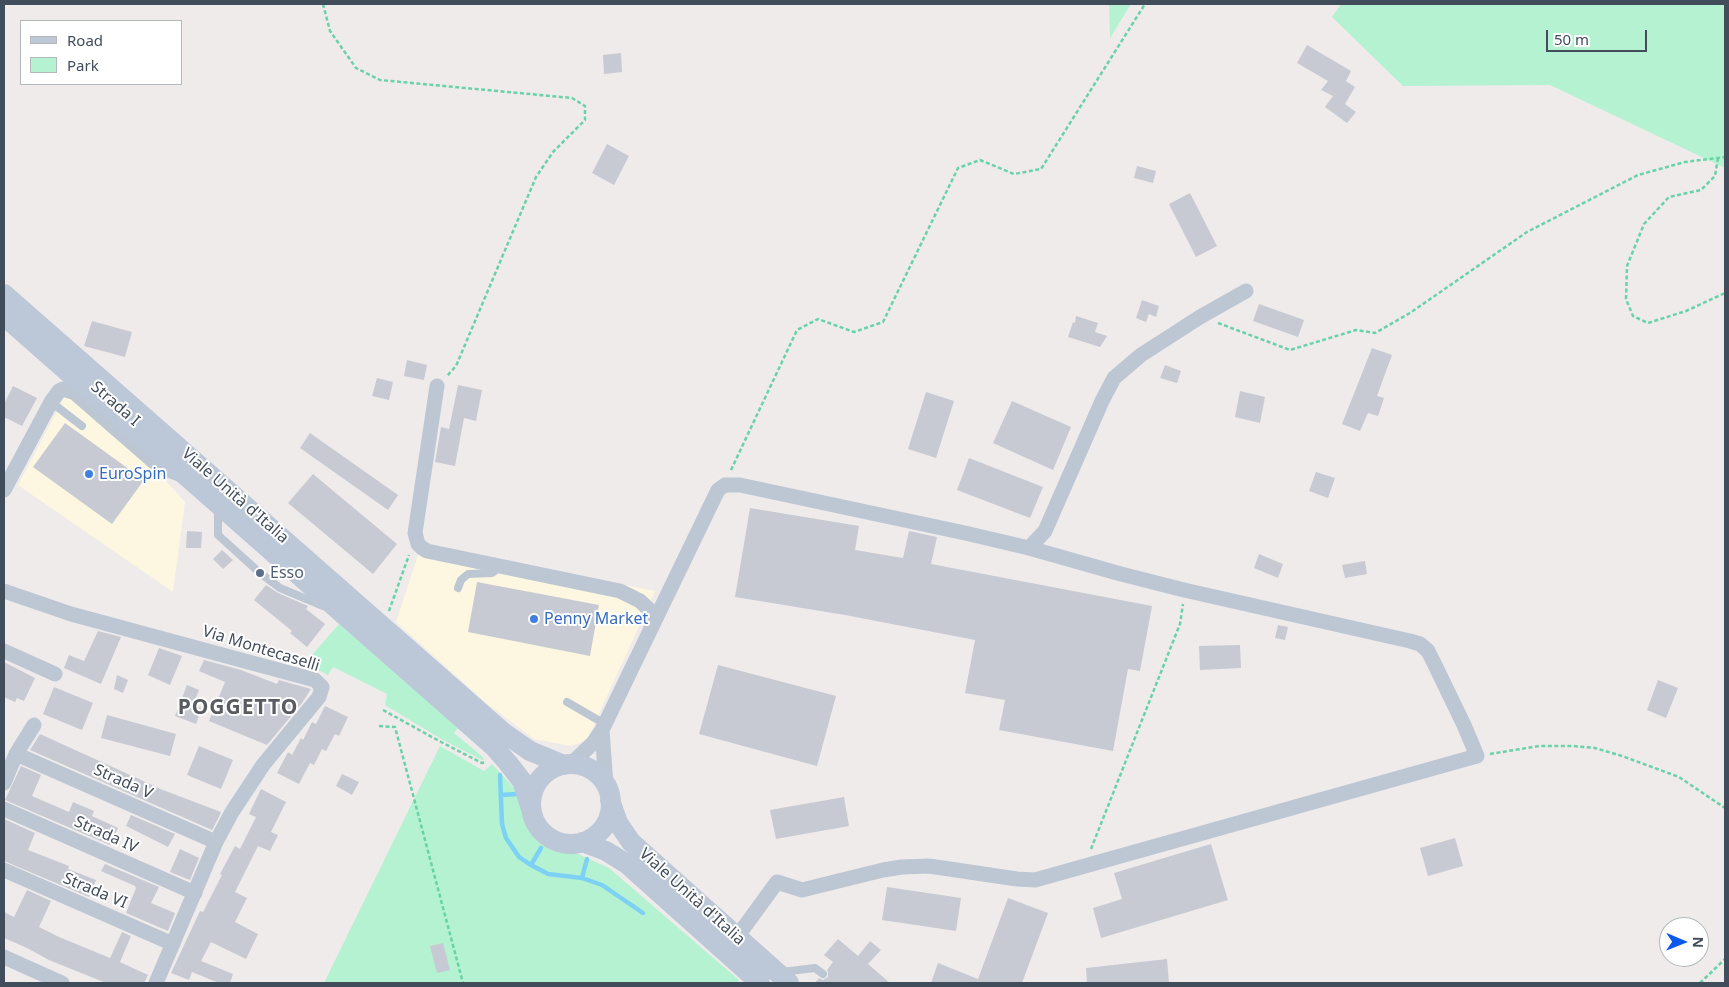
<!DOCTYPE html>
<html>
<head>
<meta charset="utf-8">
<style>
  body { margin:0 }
  #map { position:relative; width:1729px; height:987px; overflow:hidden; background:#efebeb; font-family:"Noto Sans",sans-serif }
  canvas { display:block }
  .frame { position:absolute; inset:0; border:5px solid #424d5b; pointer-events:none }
  .legend { position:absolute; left:20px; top:20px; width:162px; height:65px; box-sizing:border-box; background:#fff; border:1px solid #b3b8bd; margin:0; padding:6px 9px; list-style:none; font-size:15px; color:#424d5b }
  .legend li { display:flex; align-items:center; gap:10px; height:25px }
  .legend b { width:25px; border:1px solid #b3b8bd }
  .north { position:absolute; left:1659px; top:917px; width:50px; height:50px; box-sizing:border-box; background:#fff; border:1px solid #b3b8bd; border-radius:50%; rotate:91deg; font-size:14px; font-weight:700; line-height:20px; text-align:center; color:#424d5b }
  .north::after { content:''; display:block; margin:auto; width:18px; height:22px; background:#0859ec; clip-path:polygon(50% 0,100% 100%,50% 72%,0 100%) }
  .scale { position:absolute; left:1546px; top:30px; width:101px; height:22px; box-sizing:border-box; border:2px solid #424d5b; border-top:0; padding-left:6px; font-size:15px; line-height:18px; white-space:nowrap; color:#424d5b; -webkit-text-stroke:4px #fff; paint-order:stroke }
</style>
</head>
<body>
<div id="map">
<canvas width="1729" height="987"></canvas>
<div class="frame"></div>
<ul class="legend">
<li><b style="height:6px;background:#bcc7d7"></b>Road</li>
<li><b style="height:14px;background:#b4f2d1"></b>Park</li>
</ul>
<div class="north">N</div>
<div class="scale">50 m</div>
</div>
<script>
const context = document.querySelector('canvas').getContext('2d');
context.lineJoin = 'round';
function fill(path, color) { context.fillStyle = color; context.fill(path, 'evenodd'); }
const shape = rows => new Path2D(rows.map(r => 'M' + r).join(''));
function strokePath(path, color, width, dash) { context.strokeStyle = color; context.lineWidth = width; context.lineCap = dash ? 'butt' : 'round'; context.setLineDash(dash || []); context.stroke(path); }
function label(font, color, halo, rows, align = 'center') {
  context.font = font + ' "Noto Sans",sans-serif'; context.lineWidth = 4; context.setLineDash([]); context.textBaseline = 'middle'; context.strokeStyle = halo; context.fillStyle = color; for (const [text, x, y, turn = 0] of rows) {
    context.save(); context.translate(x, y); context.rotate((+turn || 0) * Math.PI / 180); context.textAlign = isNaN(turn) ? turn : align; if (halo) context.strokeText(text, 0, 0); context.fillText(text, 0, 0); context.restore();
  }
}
const commercial = shape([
  [69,395,158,472,185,502,173,592,18,485,64,398],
  [423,544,655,591,587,740,571,746,534,739,485,702,396,622,418,555]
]);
const green = shape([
  [1109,4,1131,4,1110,38],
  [1341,4,1725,4,1725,168,1550,85,1403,86,1332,17],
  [339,624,458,728,454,733,483,757,484,760,482,760,443,740,385,705,387,694,333,667,328,675,305,663],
  [440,746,484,771,492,764,519,793,524,811,532,827,547,840,609,868,739,980,737,983,324,983]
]);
const stream = shape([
  [500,775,502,824,506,838,519,857,531,865,548,874,582,878,602,885,643,913],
  [501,795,517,794],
  [531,865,541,848],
  [582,878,587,859]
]);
const building = shape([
  [1307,45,1351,71,1346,81,1355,87,1345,104,1356,112,1347,123,1325,107,1333,96,1321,90,1328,81,1297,63],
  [621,53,622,72,604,74,603,55],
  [607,144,629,156,614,185,592,173],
  [1137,166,1156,171,1153,183,1134,178],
  [1190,193,1217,246,1196,257,1169,204],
  [1142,300,1159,306,1156,317,1149,314,1146,322,1136,318],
  [1259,304,1304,320,1298,337,1253,321],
  [1076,316,1098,323,1095,332,1107,336,1100,347,1068,337,1073,322,1075,323],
  [92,321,132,332,125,357,84,346],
  [1372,348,1392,355,1377,396,1384,398,1378,416,1368,413,1360,431,1342,424],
  [407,360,427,365,424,380,404,376],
  [1165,365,1181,371,1177,383,1160,378],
  [377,378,393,382,389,400,372,396],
  [458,385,482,390,476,421,464,418,455,466,435,462,441,427,449,429],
  [13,386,37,398,22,426,4,417,4,404],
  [1240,391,1265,397,1260,423,1235,417],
  [926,392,954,401,936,458,908,449],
  [1012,401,1071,427,1053,470,993,443],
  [65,423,144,480,112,524,33,467],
  [310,433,398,495,388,510,300,448],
  [969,458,1043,487,1030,518,957,490],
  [1316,472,1335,478,1328,498,1309,491],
  [313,474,397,544,373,574,288,503],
  [750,508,859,526,855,550,903,558,909,531,937,537,931,564,1152,606,1140,671,1128,669,1113,751,999,730,1005,700,965,693,975,640,845,615,735,597],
  [187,531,202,532,201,548,186,548],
  [222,550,233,560,223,569,213,559],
  [1259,554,1283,564,1278,578,1254,568],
  [1365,561,1367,574,1345,578,1342,565],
  [477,582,599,605,590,656,468,632],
  [266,585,278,593,308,606,306,609,325,624,307,647,290,633,292,631,254,600],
  [1278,625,1288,627,1285,640,1275,638],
  [98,631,121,637,101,684,64,668,69,655,84,661],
  [1240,645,1241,668,1200,670,1199,646],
  [159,648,182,656,170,685,148,675],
  [204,660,241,670,277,684,279,680,311,689,302,703,267,745,209,721,225,682,199,671],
  [4,662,35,678,24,701,17,698,15,702,4,697],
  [718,665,836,696,817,766,699,734],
  [117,675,128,680,123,693,114,689],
  [1658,680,1678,688,1666,718,1647,710],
  [187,685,199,690,193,705,202,708,196,724,175,716],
  [54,687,93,703,82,730,43,714],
  [325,706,348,717,339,736,335,734,326,751,322,749,314,765,310,763,299,784,277,773,288,752,292,755,301,738,303,740,312,722,316,724],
  [107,715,176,734,170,756,101,738],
  [40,734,163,790,221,812,219,817,212,830,30,750],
  [199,746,233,760,221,789,187,775],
  [21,766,41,775,32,796,69,812,73,802,94,811,92,816,118,828,110,845,5,800],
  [342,774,359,782,352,795,336,786],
  [261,789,286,802,271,832,278,835,270,851,258,846,235,892,247,898,235,922,258,934,246,959,211,942,201,961,233,974,230,983,219,983,192,972,189,980,171,973,200,911,203,912,222,875,220,874,235,846,240,849,256,817,249,814],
  [844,797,849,826,776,839,770,810],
  [131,815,175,834,168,847,126,826],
  [4,819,35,833,28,850,69,866,68,869,96,880,89,897,4,861],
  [1455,838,1463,866,1428,876,1420,848],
  [1211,844,1228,900,1101,938,1093,908,1122,899,1114,873],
  [180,849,199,858,190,880,170,872],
  [105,864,159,887,151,903,175,913,168,931,126,913,136,888,135,886,101,871],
  [887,887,961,898,956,931,882,920],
  [27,890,51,901,39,927,59,937,110,958,122,932,131,936,120,962,148,975,144,983,106,983,49,960,27,948,4,938,4,912,14,917],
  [1008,898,1048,913,1022,983,931,983,938,963,978,979],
  [838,939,858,956,870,941,881,950,868,964,890,983,815,983,819,978,823,980,828,977,828,972,827,970,833,962,824,955],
  [443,943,450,970,437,973,430,946],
  [1167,959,1169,983,1087,983,1086,968]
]);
const path = shape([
  [323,4,330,31,356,68,380,80,572,98,585,106,585,120,553,152,536,177,456,366,447,376],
  [1718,158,1715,176,1701,190,1669,197,1644,224,1627,266,1626,299,1633,316,1648,323,1686,311,1725,293],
  [1218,323,1290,350,1356,330,1375,333,1410,313,1527,232,1638,175,1685,162,1725,157],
  [731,470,797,330,818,319,854,332,883,322,958,168,980,160,1014,174,1041,169,1145,4],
  [389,611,409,555],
  [383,710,441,742,482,763,486,762],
  [379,726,395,727,463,983],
  [1490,754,1539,746,1573,746,1595,748,1622,756,1679,777,1725,808],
  [1091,849,1180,624,1183,604],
  [1700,983,1725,959]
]);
const service = shape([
  [51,402,82,426],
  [218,507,218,535,260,573,280,588,323,606],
  [458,588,461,580,468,574,492,573,495,571,497,565],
  [567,702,605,724],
  [782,972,815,968,823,974]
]);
const minor = shape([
  [437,386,415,533,418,544,422,548,427,551,620,591,640,601,656,616],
  [4,490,51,402,59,391,63,389,75,393,160,467,179,474],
  [4,591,71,614,315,680,322,687,319,697,263,765,232,812,216,842,156,983],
  [4,651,55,674],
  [602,730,606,785],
  [16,754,216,842],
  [571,764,593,743,602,730,718,490,725,485,740,485,965,533,1029,548,1045,531,1102,401,1114,378,1141,355,1200,317,1246,291],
  [4,783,16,754,34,725],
  [4,809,195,893],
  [4,870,173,944],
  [737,937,777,882,802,890,883,870,902,867,929,866,1017,879,1035,880,1477,756,1464,725,1433,661,1428,651,1420,644,1410,641,1184,590,1121,574,1029,548],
  [4,957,62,983]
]);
const secondary = shape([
  [4,294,504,733,530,751,564,765],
  [4,316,493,746,508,763,522,781,532,812],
  '531 804a40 40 0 1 1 80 0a40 40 0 1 1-80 0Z',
  [610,800,618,823,631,842,789,983],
  [582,842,606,851,627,864,760,983]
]);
const markers = [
  [89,474,5,"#3f7fe0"],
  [260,573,5,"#5c6f8a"],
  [534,619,5,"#3f7fe0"]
];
const streetNames = [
  ["Strada I",115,404,41],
  ["Viale Unità d'Italia",235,496,41],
  ["Via Montecaselli",261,649,17],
  ["Strada V",123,782,24],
  ["Strada IV",106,835,24],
  ["Strada VI",95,891,23],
  ["Viale Unità d'Italia",692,897,42]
];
const shopNames = [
  ["EuroSpin",99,474],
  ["Penny Market",544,619]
];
const serviceNames = [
  ["Esso",270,573]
];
const districtNames = [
  ["POGGETTO",238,708]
];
fill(commercial, '#fdf7e1');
fill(green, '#b4f2d1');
strokePath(stream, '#7cd1f4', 4.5);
fill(building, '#c7cad2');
strokePath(path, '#69d3a7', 2.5, [4, 2.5]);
strokePath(service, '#bdc7d3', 8);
strokePath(minor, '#bdc7d3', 15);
strokePath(secondary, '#bcc7d7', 20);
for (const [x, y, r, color] of markers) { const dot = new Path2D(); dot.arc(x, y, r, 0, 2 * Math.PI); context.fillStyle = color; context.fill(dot); strokePath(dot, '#fff', 2); }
label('16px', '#424d5b', '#fff', streetNames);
label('16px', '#366cbe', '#fff', shopNames, 'left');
label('16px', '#4e5e75', '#fff', serviceNames, 'left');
context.letterSpacing = '1px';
label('bold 21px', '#585b61', '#fff', districtNames);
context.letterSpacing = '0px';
</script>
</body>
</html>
